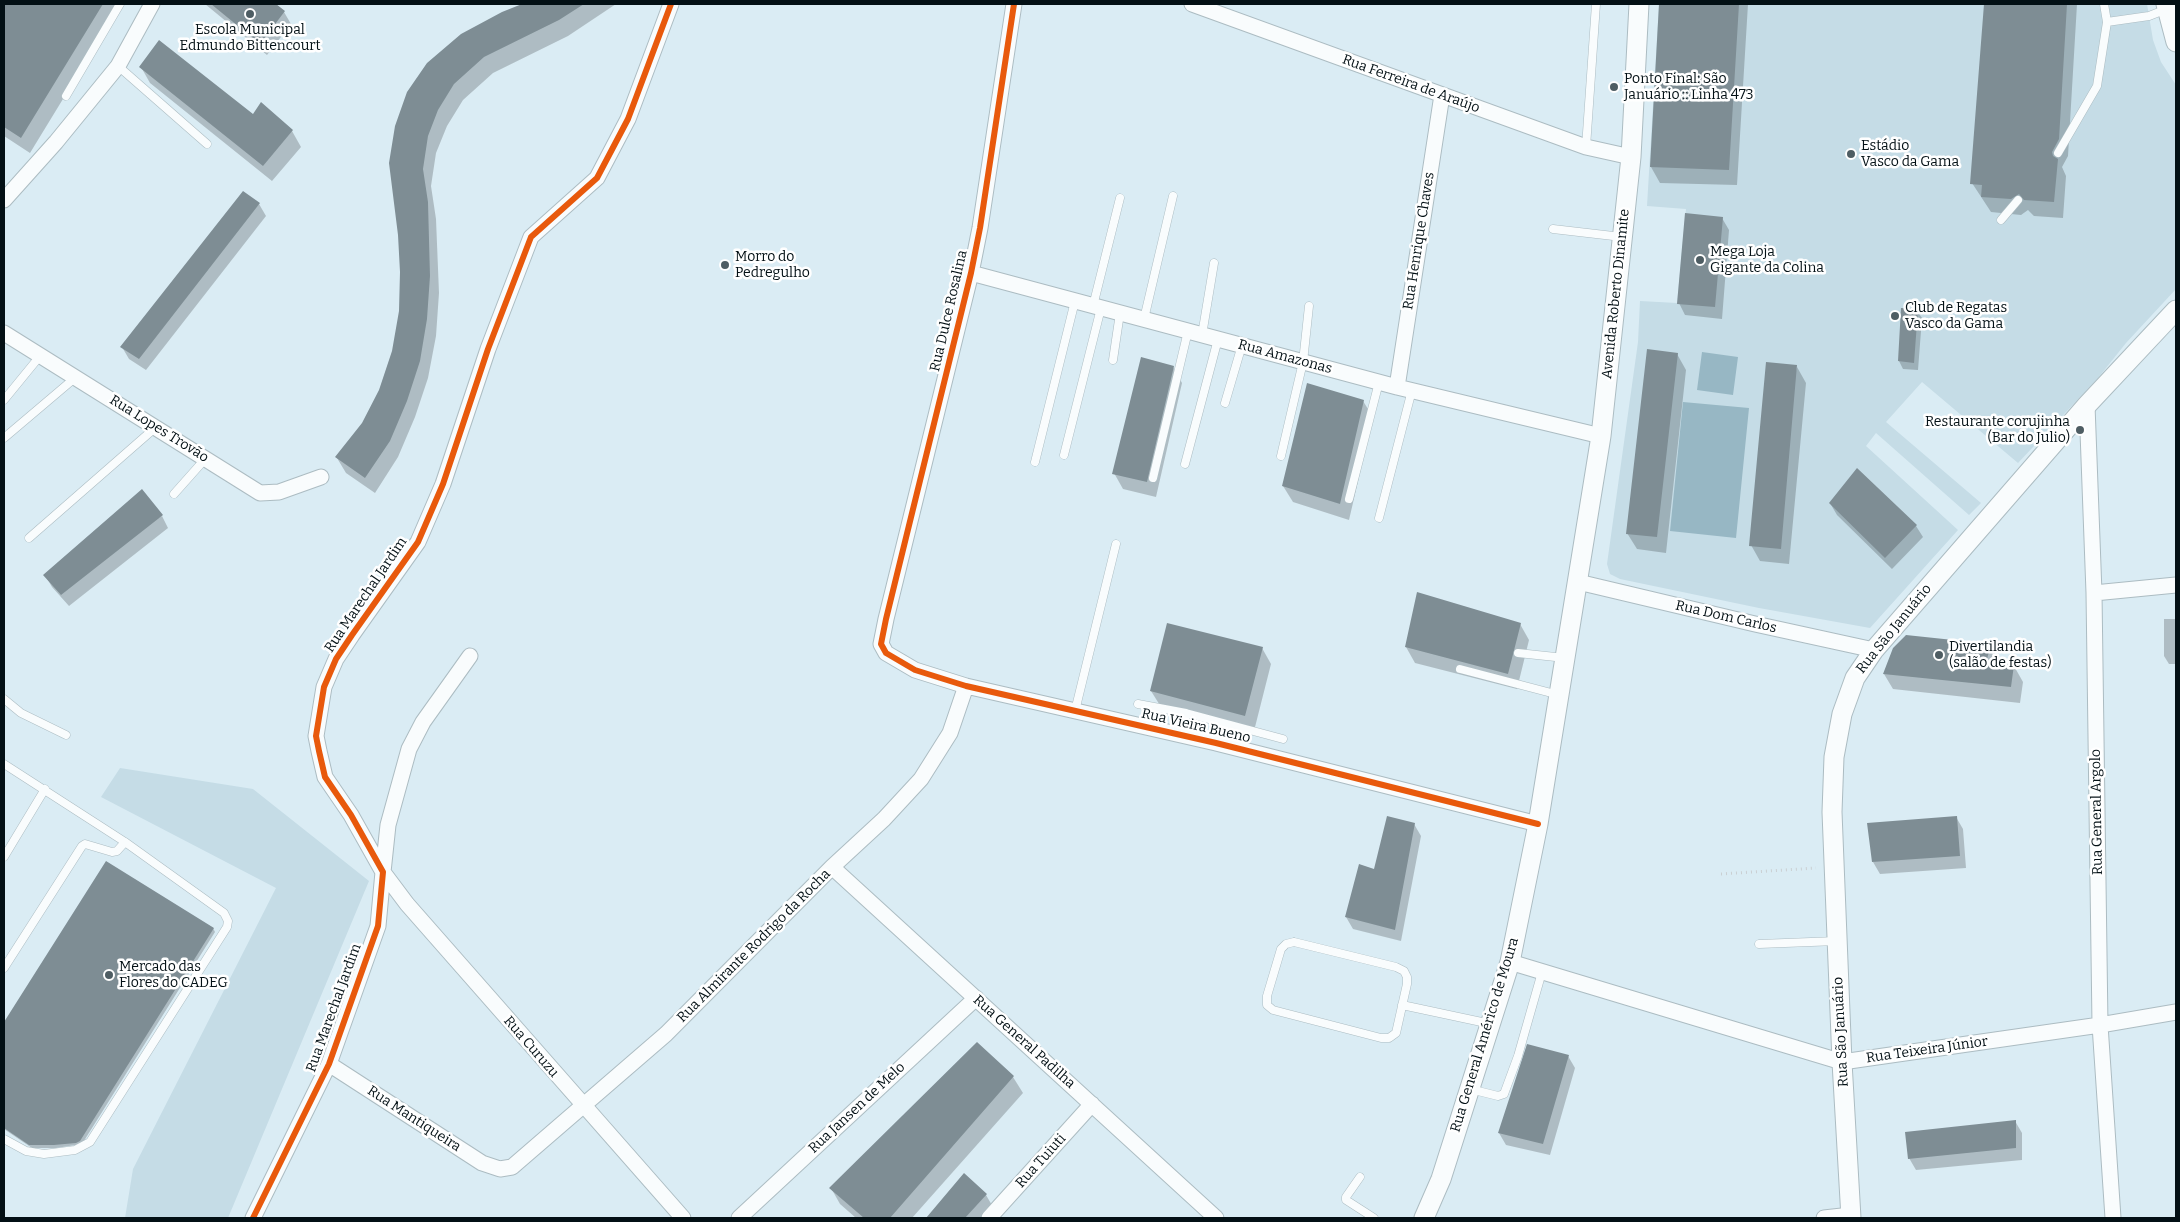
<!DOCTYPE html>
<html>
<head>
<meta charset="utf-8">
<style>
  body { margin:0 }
  #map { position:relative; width:2180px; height:1222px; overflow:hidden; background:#daecf4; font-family:Bitter,serif }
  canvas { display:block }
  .frame { position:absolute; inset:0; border:5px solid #031015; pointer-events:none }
</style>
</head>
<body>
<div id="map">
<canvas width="2180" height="1222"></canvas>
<div class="frame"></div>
</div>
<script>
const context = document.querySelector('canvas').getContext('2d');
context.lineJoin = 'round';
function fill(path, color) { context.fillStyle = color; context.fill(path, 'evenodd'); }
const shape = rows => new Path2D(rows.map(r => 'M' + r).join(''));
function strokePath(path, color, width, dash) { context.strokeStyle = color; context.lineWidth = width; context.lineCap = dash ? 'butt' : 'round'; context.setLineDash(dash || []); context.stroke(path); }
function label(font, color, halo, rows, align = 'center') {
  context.font = font + ' Bitter,serif'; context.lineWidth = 5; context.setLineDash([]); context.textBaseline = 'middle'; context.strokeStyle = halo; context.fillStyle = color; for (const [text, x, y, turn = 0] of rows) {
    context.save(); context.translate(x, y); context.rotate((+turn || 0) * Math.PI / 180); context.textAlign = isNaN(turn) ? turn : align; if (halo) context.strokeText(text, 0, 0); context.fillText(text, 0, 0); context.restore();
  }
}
const green = shape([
  [1659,4,2147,4,2153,40,2161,62,2176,85,2176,289,2126,343,2098,378,2018,463,1922,382,1886,422,1981,503,1969,515,1876,433,1866,446,1958,530,1870,628,1759,608,1620,579,1610,574,1607,564,1638,342,1640,301,1677,303,1686,209,1647,206],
  [120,768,253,789,369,881,228,1218,125,1218,133,1169,276,888,101,797]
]);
const water = shape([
  [1702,352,1738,357,1733,395,1697,390],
  [1683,402,1749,408,1736,538,1670,531]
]);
const shadow = shape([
  [4,4,121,4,30,153,4,136],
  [205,4,274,4,284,12,291,24,267,55],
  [525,4,616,4,568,36,493,73,463,100,447,126,436,153,431,186,436,219,439,293,436,336,428,378,415,417,398,457,375,493,346,473,337,458,363,424,380,390,393,351,400,312,402,272,399,235,390,163,502,13],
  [1660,4,1748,4,1737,185,1660,183,1651,167],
  [1985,4,2077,4,2068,156,2062,167,2066,176,2063,218,2034,216,2028,210,2021,215,1991,212,1972,183],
  [141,67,253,116,261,104,292,131,301,147,272,181,150,83],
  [259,204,266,216,146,370,129,359,122,347],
  [1722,218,1729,230,1722,319,1685,315,1679,303],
  [1902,310,1917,311,1922,318,1918,370,1903,369,1899,361],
  [1677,354,1686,370,1666,553,1637,549,1627,533],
  [1173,367,1182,383,1156,497,1123,489,1114,473],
  [1797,367,1806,383,1789,564,1760,561,1751,545],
  [1363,401,1373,417,1349,520,1293,502,1283,486],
  [1830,503,1916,526,1923,537,1892,569,1837,515],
  [162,516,168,528,69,606,52,587,45,575],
  [2164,619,2176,619,2176,664,2169,664,2164,656],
  [1520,624,1529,640,1517,689,1415,663,1406,647],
  [1990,645,1999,661,1998,665,2014,666,2023,682,2020,703,1893,689,1884,674],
  [1262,648,1271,664,1254,731,1161,707,1151,691],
  [1956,817,1963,829,1966,868,1880,874,1873,862],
  [1414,824,1421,836,1401,941,1353,929,1346,917,1375,871],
  [106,863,213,928,215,932,82,1144,56,1148,32,1148,4,1129,4,1024],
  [977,1043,1013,1077,1023,1093,912,1218,856,1218,840,1204,831,1188],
  [1568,1056,1575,1068,1550,1155,1506,1145,1499,1133],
  [2015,1121,2022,1133,2022,1160,1916,1170,1909,1158],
  [964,1175,986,1195,993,1207,982,1218,927,1218]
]);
const building = shape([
  [4,4,103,4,21,138,4,127],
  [211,4,276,4,285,11,260,44],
  [522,4,584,4,559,20,484,57,454,84,438,110,428,136,423,169,428,202,430,276,427,319,420,361,407,401,390,441,365,478,335,457,362,423,379,390,392,351,399,311,400,272,398,235,389,163,395,126,407,92,427,63,461,34,502,12],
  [1659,4,1739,4,1729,170,1650,167],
  [1984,4,2067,4,2059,139,2052,152,2053,156,2058,159,2054,202,2024,200,2019,194,2011,199,1981,197,1982,185,1970,184],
  [159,40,253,114,261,102,293,130,263,166,139,67],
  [243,191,260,203,139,359,120,347],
  [1685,213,1723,217,1715,307,1677,304],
  [1901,308,1918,309,1914,363,1898,361],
  [1647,349,1678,353,1657,537,1626,534],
  [1141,357,1174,366,1147,482,1112,474],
  [1766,362,1797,365,1781,549,1749,546],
  [1307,383,1364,400,1340,504,1282,486],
  [1857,468,1917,525,1885,558,1829,503],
  [142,489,163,515,61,595,43,575],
  [1417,592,1521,623,1508,674,1405,647],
  [1167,623,1263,647,1245,716,1150,691],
  [1906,635,1991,644,1986,663,2014,665,2011,687,1883,674,1893,648],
  [1387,816,1415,823,1395,930,1345,917,1359,864,1374,869],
  [1957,816,1960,856,1872,862,1867,823],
  [106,861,214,928,80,1141,76,1143,54,1145,29,1145,4,1128,4,1022],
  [977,1042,1014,1076,890,1218,864,1218,829,1188],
  [1527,1044,1569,1055,1543,1144,1498,1133],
  [2016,1120,2016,1148,1908,1159,1905,1132],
  [964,1173,987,1194,965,1218,926,1218]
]);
const path = shape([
  [1721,874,1816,868]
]);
const service = shape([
  [2104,4,2107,22],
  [118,66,207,144],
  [66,96,120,4],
  [1586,147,1596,4],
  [2058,153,2097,86,2107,22,2149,16,2167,9],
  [2001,220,2018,200],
  [1553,229,1622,237],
  [1093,306,1120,198],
  [1144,319,1173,196],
  [1202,335,1214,263],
  [1113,360,1120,313],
  [4,400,40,356],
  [1225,403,1242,345],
  [4,438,76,377],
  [1064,455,1101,308],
  [1281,456,1303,362,1309,306],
  [1035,462,1075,301],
  [1185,464,1218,339],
  [1153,478,1188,331],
  [174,494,206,458],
  [1349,499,1379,382],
  [1379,518,1412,390],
  [29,538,156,427],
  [1518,653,1565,658],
  [1460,669,1559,695],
  [4,699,21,713,66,735],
  [1138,704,1186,713,1181,735],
  [1075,711,1116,544],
  [1186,713,1283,739],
  [4,764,125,842,224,913,228,921,227,927,90,1142,75,1150,44,1154,26,1151,4,1139],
  [4,857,45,789],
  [1294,942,1396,967,1404,971,1407,977,1407,984,1396,1033,1389,1038,1381,1038,1273,1010,1267,1005,1267,996,1281,949,1286,944,1294,942],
  [1759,944,1837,941],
  [4,968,82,846,85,844,112,852,117,851,125,842],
  [1402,1005,1491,1024],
  [1470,1089,1498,1096,1504,1094,1518,1056,1542,972],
  [1360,1177,1346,1197,1346,1200,1374,1218]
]);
const minor = shape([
  [1014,4,980,228,971,273,886,619,881,644,886,653,915,670,966,686,1216,743,1538,824],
  [1192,4,1586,147,1631,157],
  [4,200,56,142,118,66,152,4],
  [971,273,1397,387,1601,436],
  [4,333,260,493,279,492,321,477],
  [1397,387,1442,95],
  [2087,405,2094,593,2100,1025,2113,1218],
  [1578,582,1755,624,1874,650],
  [2094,593,2176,585],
  [470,656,423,722,409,749,388,825,383,872,407,904,683,1218],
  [832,867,1216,1218],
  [1510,962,1842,1062,2100,1025,2176,1012],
  [329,1064,482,1163,500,1169,512,1167,666,1034,832,867,884,819,921,779,950,733,966,686],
  [253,1218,329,1064,378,926,383,872,351,815,325,777,319,751,316,736,324,687,336,659,352,635,418,542,443,484,488,349,531,237,597,178,628,119,671,4],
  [739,1218,976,998],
  [989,1218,1092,1104],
  [1824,1218,1851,1215]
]);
const tertiary = shape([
  [2166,4,2176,42],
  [1424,1218,1441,1179,1510,962,1538,824,1601,436,1631,157,1639,4],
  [1851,1218,1842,1062,1832,812,1834,757,1842,714,1855,678,1874,650,2087,405,2176,310]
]);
const cycleway = shape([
  [1014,4,980,228,971,273,886,619,881,644,886,653,915,670,966,686,1216,743,1538,824],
  [253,1218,329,1064,378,926,383,872,351,815,325,777,319,751,316,736,324,687,336,659,352,635,418,542,443,484,488,349,531,237,597,178,628,119,671,4]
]);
const markers = [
  [250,14,5,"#4e5d63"],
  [1614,87,5,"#4e5d63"],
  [1851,154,5,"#4e5d63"],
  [1700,260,5,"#4e5d63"],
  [725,265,5,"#4e5d63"],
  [1895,316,5,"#4e5d63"],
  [2080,430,5,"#4e5d63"],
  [1939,655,5,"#4e5d63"],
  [109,975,5,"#4e5d63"]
];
const poiNames = [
  ["Escola Municipal",250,30,"center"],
  ["Edmundo Bittencourt",250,46,"center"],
  ["Ponto Final: São",1624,79],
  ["Januário :: Linha 473",1624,95],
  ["Estádio",1861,146],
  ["Vasco da Gama",1861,162],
  ["Mega Loja",1710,252],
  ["Gigante da Colina",1710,268],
  ["Morro do",735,257],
  ["Pedregulho",735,273],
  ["Club de Regatas",1905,308],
  ["Vasco da Gama",1905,324],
  ["Restaurante corujinha",2070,422,"right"],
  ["(Bar do Julio)",2070,438,"right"],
  ["Divertilandia",1949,647],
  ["(salão de festas)",1949,663],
  ["Mercado das",119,967],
  ["Flores do CADEG",119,983]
];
const streetNames = [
  ["Rua Ferreira de Araújo",1411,84,20],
  ["Rua Henrique Chaves",1419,241,-81],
  ["Avenida Roberto Dinamite",1616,294,-84],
  ["Rua Dulce Rosalina",949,311,-77],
  ["Rua Amazonas",1285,357,15],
  ["Rua Lopes Trovão",159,429,32],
  ["Rua Marechal Jardim",366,595,-56],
  ["Rua Dom Carlos",1726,617,13],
  ["Rua São Januário",1894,629,-51],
  ["Rua Vieira Bueno",1196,726,13],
  ["Rua General Argolo",2097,812,-91],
  ["Rua Almirante Rodrigo da Rocha",754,946,-45],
  ["Rua Marechal Jardim",334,1008,-70],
  ["Rua São Januário",1841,1032,-93],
  ["Rua General Américo de Moura",1485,1035,-73],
  ["Rua General Padilha",1024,1042,42],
  ["Rua Curuzu",531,1047,49],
  ["Rua Teixeira Júnior",1927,1050,-8],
  ["Rua Jansen de Melo",857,1108,-43],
  ["Rua Mantiqueira",414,1119,33],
  ["Rua Tuiuti",1041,1161,-48]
];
fill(green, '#c5dce6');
fill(water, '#97b7c4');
fill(shadow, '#0003');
fill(building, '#7e8d94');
strokePath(service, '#acbcc2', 9);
strokePath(minor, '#acbcc2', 17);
strokePath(tertiary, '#acbcc2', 21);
strokePath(path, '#cacfd2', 3, [1, 4]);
strokePath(service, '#f9fcfd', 8);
strokePath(minor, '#f9fcfd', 15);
strokePath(tertiary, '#f9fcfd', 19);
strokePath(cycleway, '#e8590c', 6);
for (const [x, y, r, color] of markers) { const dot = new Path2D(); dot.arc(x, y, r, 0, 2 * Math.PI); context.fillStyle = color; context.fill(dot); strokePath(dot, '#fff', 2); }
label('14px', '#031015', '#fff', poiNames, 'left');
label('14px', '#031015', '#fff', streetNames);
</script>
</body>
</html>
